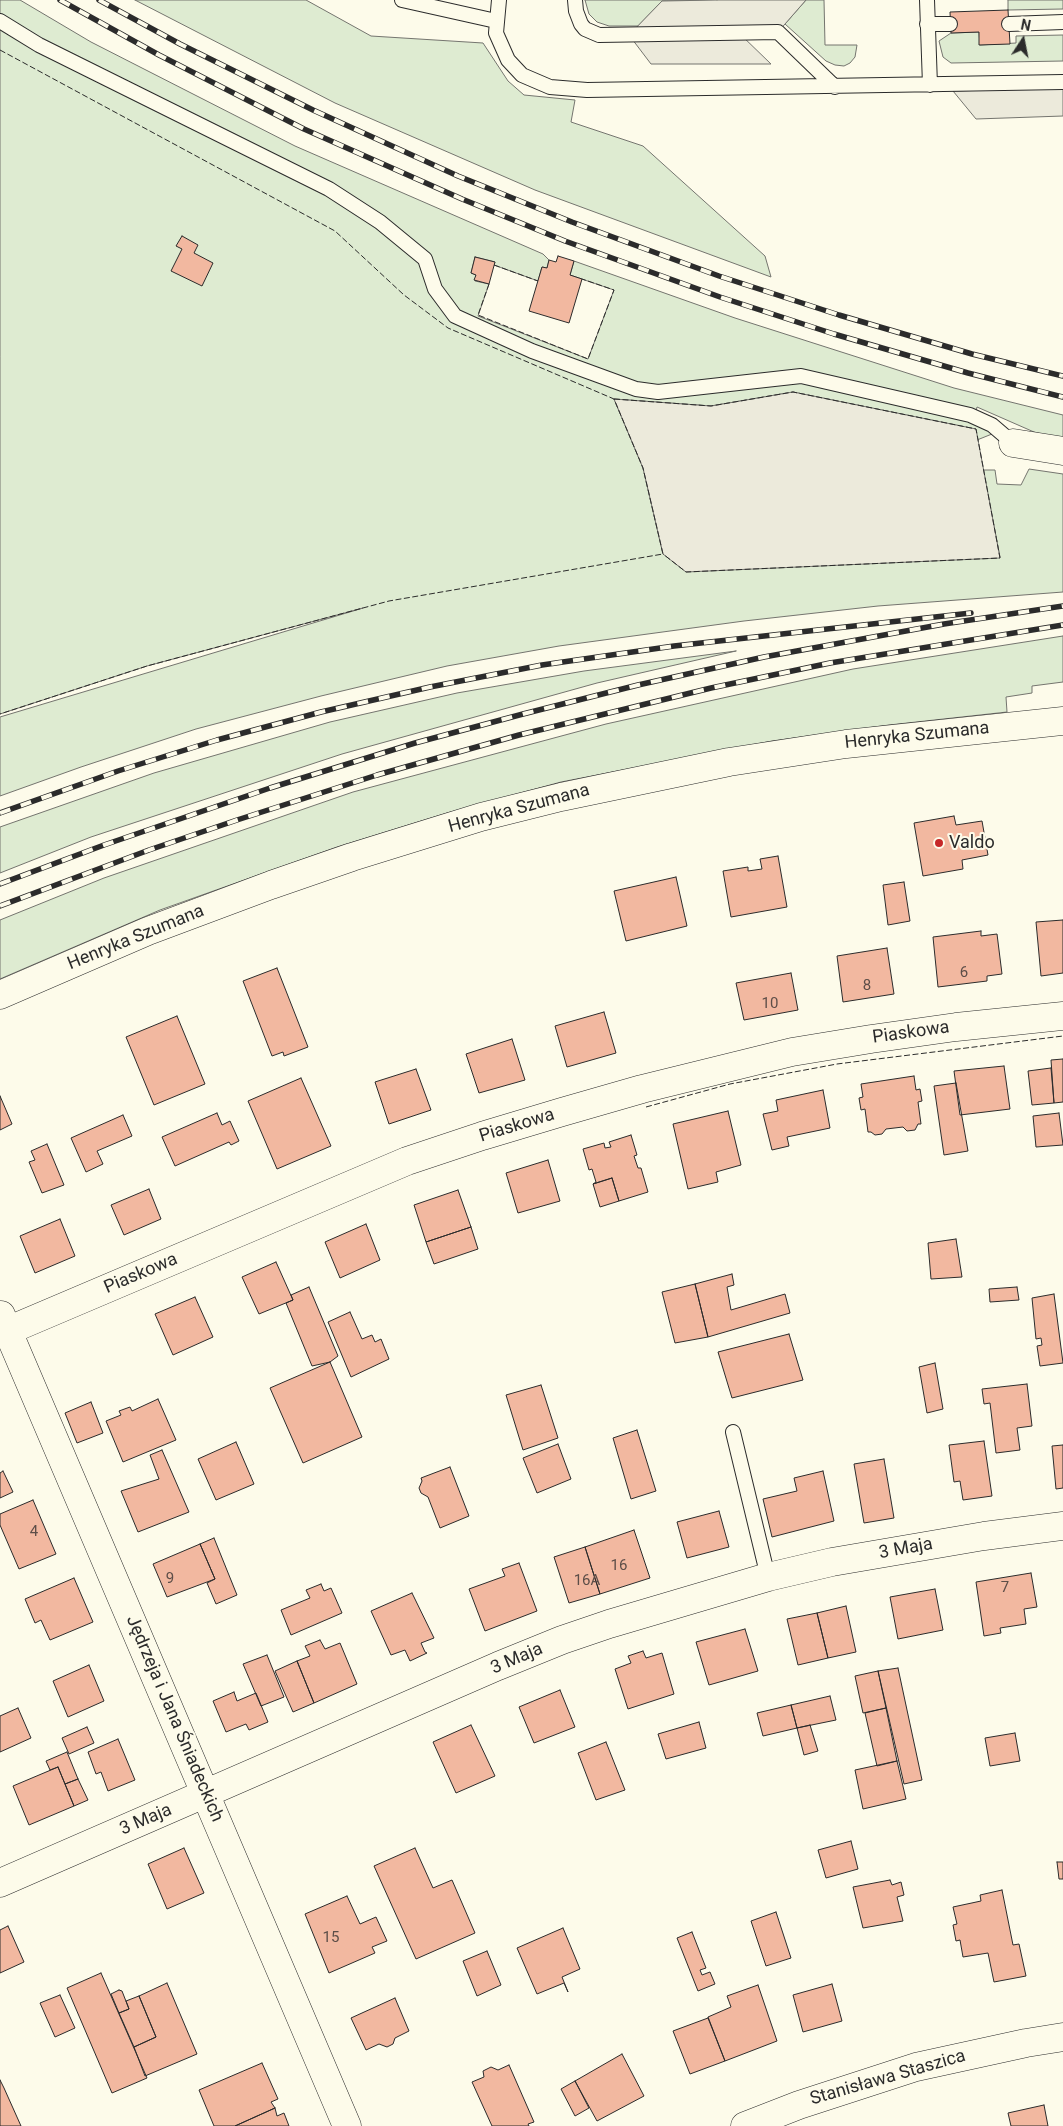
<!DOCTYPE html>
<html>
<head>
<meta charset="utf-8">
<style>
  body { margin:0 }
  #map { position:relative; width:1063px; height:2126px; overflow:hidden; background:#fdfbea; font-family:Roboto,sans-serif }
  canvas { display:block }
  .north { position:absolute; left:998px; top:15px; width:50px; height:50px; -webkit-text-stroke:4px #fdfbea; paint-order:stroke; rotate:11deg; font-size:14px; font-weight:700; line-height:20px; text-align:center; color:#2b2b2b }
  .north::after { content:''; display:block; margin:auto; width:18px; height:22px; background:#2b2b2b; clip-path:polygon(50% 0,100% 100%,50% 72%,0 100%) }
</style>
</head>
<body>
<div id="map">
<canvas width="1063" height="2126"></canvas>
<div class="north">N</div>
</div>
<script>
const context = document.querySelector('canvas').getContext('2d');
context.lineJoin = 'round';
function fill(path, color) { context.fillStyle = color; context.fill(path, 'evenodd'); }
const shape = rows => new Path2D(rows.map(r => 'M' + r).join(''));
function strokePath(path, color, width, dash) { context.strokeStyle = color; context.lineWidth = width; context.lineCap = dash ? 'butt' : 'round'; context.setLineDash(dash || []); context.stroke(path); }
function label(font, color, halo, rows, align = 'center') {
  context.font = font + ' Roboto,sans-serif'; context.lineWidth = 4; context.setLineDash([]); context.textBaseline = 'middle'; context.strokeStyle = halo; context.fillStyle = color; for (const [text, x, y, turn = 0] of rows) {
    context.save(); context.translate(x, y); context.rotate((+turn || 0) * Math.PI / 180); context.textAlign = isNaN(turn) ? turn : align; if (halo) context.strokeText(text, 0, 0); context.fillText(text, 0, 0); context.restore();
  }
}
const green = shape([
  [0,0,20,0,91,42,295,146,543,254,549,260,547,268,542,267,538,281,494,265,495,262,475,257,471,273,476,275,475,281,489,284,478,316,537,339,588,359,614,290,570,275,574,261,735,318,954,388,1063,415,1063,440,1034,432,977,407,973,423,988,427,992,434,977,440,975,429,793,392,711,406,614,399,643,468,663,554,1000,557,983,470,995,470,997,484,1021,485,1029,469,1063,474,1063,592,878,606,744,621,559,646,447,666,321,696,196,729,81,767,0,796,0,717,363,608,147,666,0,714,0,0],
  [135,0,306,0,371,36,483,43,508,81,524,95,575,100,571,122,643,146,765,256,771,277,535,190,335,103,135,0],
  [585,0,717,0,662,1,638,26,609,26,597,22,589,14,585,0],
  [806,0,824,0,825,45,857,45,855,57,850,63,844,66,835,65,826,61,785,24,806,0],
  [1008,0,1063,0,1063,9,1008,10,1008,0],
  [979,32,980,45,1016,43,1016,36,1063,35,1063,61,951,63,943,57,939,41,951,33,979,32],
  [1063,636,1063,682,1032,686,1032,693,1006,697,1007,712,889,725,772,741,561,782,447,813,337,847,160,910,0,979,0,920,104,878,353,792,606,724,853,669,1063,636],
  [736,651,597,683,342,754,91,837,0,873,0,827,154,773,330,722,457,693,584,671,736,651]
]);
const parking = shape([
  [717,0,806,0,778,32,739,33,771,64,651,64,629,35,662,1,717,0],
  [1063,88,1063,116,976,119,953,91,1063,88],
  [793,392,976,429,1000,558,686,572,663,554,643,468,614,399,711,406,793,392]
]);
const building = shape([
  [1008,10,1010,44,979,45,979,32,951,33,950,12,1008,10],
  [182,236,198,245,194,253,213,263,202,286,171,271,182,249,176,246,182,236],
  [558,256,574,261,570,275,582,279,569,323,529,311,542,267,547,268,549,260,556,262,558,256],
  [475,257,495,262,489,284,474,280,476,275,471,273,475,257],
  [954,816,956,825,982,821,988,855,962,860,963,869,923,876,914,823,954,816],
  [778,856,787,907,731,917,723,871,748,867,748,871,762,869,760,859,778,856],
  [676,877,687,926,626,941,614,891,676,877],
  [904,882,910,921,888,925,883,885,904,882],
  [1063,920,1063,973,1041,976,1036,922,1063,920],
  [981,931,981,936,997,934,1002,974,987,976,987,981,938,987,933,937,981,931],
  [887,948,894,994,843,1002,837,956,887,948],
  [277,968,308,1047,284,1056,283,1052,272,1056,243,981,277,968],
  [791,973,798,1010,744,1020,736,983,791,973],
  [604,1012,616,1053,567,1067,555,1026,604,1012],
  [177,1016,205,1084,154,1105,126,1037,177,1016],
  [512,1039,525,1080,479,1093,466,1054,512,1039],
  [1063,1059,1063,1102,1054,1103,1051,1060,1063,1059],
  [1004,1066,1010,1109,960,1115,954,1071,1004,1066],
  [1051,1068,1054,1103,1032,1105,1028,1071,1051,1068],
  [416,1069,431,1110,389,1124,375,1082,416,1069],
  [914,1076,916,1090,920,1089,922,1101,918,1102,921,1124,918,1124,915,1130,907,1131,903,1127,886,1129,882,1134,875,1135,871,1132,868,1132,865,1109,861,1110,859,1098,863,1097,861,1084,914,1076],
  [301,1078,331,1146,277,1169,248,1101,301,1078],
  [956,1083,968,1151,944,1155,934,1086,956,1083],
  [823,1090,830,1128,787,1137,789,1146,772,1150,763,1114,778,1111,776,1100,823,1090],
  [0,1096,12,1124,0,1130,0,1096],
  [728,1111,741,1165,716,1172,718,1182,688,1189,673,1124,728,1111],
  [217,1113,222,1125,230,1121,239,1141,231,1145,229,1142,175,1166,162,1137,217,1113],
  [1059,1113,1063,1145,1036,1147,1033,1116,1059,1113],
  [123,1115,132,1136,97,1151,103,1164,86,1172,71,1138,123,1115],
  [631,1135,637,1155,634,1156,638,1168,641,1168,648,1192,619,1201,612,1178,593,1184,596,1182,592,1169,589,1170,583,1149,604,1143,605,1148,611,1147,609,1142,631,1135],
  [47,1144,64,1185,42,1193,29,1162,35,1160,31,1151,47,1144],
  [548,1160,560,1201,518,1213,506,1173,548,1160],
  [612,1178,619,1201,600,1207,593,1184,612,1178],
  [149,1189,161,1219,124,1235,111,1205,149,1189],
  [458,1190,471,1227,426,1242,414,1205,458,1190],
  [60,1219,75,1256,35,1273,20,1236,60,1219],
  [366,1224,380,1260,340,1278,325,1242,366,1224],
  [471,1227,478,1249,434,1264,426,1242,471,1227],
  [956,1239,962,1277,931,1279,928,1243,956,1239],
  [276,1262,293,1300,259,1314,242,1277,276,1262],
  [732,1274,734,1285,727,1287,731,1310,785,1294,790,1313,708,1337,695,1284,732,1274],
  [695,1284,708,1337,675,1343,662,1292,695,1284],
  [309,1287,338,1356,330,1362,312,1366,286,1303,293,1300,291,1295,309,1287],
  [1017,1287,1019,1300,990,1302,989,1289,1017,1287],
  [1054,1294,1063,1363,1040,1366,1037,1346,1042,1345,1041,1338,1036,1339,1032,1298,1054,1294],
  [195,1297,213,1337,173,1355,155,1314,195,1297],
  [350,1312,362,1339,372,1335,375,1342,381,1339,389,1359,351,1377,328,1322,350,1312],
  [789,1334,803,1380,732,1398,718,1352,789,1334],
  [330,1362,362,1437,303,1463,270,1388,330,1362],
  [935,1363,943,1409,927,1413,919,1367,935,1363],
  [1027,1384,1032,1426,1017,1428,1020,1450,996,1453,990,1403,984,1404,982,1389,1027,1384],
  [541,1385,558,1438,523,1450,506,1395,541,1385],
  [158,1399,176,1440,123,1462,106,1421,121,1415,119,1411,130,1407,132,1411,158,1399],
  [91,1402,103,1433,77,1443,65,1413,91,1402],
  [637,1430,656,1491,631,1499,613,1438,637,1430],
  [984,1441,992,1496,963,1500,960,1481,954,1482,949,1445,984,1441],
  [236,1442,254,1484,216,1500,198,1459,236,1442],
  [558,1444,571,1479,537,1493,523,1458,558,1444],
  [1063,1445,1063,1488,1056,1489,1052,1446,1063,1445],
  [162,1450,189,1512,138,1532,121,1491,159,1479,150,1455,162,1450],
  [884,1459,894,1518,864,1523,854,1464,884,1459],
  [450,1467,469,1516,440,1528,428,1497,421,1493,419,1488,422,1481,421,1478,450,1467],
  [3,1471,13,1492,0,1498,0,1473,3,1471],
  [823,1471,834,1521,772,1537,763,1499,797,1491,794,1478,823,1471],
  [33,1500,56,1554,19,1569,0,1525,0,1514,33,1500],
  [719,1511,729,1547,687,1558,677,1522,719,1511],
  [634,1530,650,1578,600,1594,585,1547,634,1530],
  [214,1538,237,1595,216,1604,207,1583,215,1579,200,1544,214,1538],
  [200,1544,215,1579,167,1597,153,1564,200,1544],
  [585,1547,600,1594,569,1603,554,1557,585,1547],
  [519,1563,537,1611,485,1631,469,1589,505,1576,502,1569,519,1563],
  [1031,1573,1037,1607,1024,1609,1026,1624,1000,1628,1001,1633,984,1636,976,1582,1031,1573],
  [74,1578,93,1622,50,1640,41,1620,35,1623,25,1599,74,1578],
  [321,1584,324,1591,331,1588,342,1613,291,1635,281,1610,310,1598,306,1590,321,1584],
  [935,1589,943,1630,898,1639,890,1597,935,1589],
  [412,1593,434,1638,421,1643,425,1652,427,1653,410,1661,405,1650,391,1655,371,1611,412,1593],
  [846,1606,856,1652,828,1658,817,1613,846,1606],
  [817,1613,828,1658,798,1665,787,1619,817,1613],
  [745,1629,758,1671,709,1685,696,1642,745,1629],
  [320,1640,325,1649,340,1643,357,1684,314,1703,297,1661,310,1656,305,1646,320,1640],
  [643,1651,646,1658,662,1653,674,1694,628,1709,615,1669,631,1663,628,1656,643,1651],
  [267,1655,284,1697,261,1706,243,1664,267,1655],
  [297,1661,314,1703,293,1712,275,1671,297,1661],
  [89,1665,104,1701,68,1717,53,1681,89,1665],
  [898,1668,922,1780,904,1784,878,1671,898,1668],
  [878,1671,886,1708,863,1713,855,1676,878,1671],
  [560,1690,575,1727,534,1743,519,1707,560,1690],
  [234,1692,237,1701,256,1693,268,1722,249,1730,246,1724,226,1732,213,1701,234,1692],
  [830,1696,836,1720,797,1728,791,1705,830,1696],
  [791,1705,797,1728,763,1736,757,1713,791,1705],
  [18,1708,31,1738,0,1752,0,1716,18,1708],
  [886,1708,897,1761,877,1766,865,1713,886,1708],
  [699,1722,706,1748,666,1759,658,1734,699,1722],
  [471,1725,495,1776,456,1793,433,1742,471,1725],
  [810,1725,818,1751,804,1755,797,1728,810,1725],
  [87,1727,94,1743,69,1754,62,1738,87,1727],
  [1015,1733,1020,1761,990,1766,985,1738,1015,1733],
  [118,1739,135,1780,108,1791,101,1772,96,1774,88,1752,118,1739],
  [606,1742,625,1790,596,1800,578,1753,606,1742],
  [67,1752,78,1779,65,1784,58,1767,50,1770,46,1761,67,1752],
  [897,1761,906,1799,863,1809,855,1770,897,1761],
  [58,1767,74,1806,29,1825,13,1786,58,1767],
  [78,1779,88,1800,74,1806,65,1784,78,1779],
  [851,1841,858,1869,826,1878,818,1850,851,1841],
  [184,1848,204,1893,167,1909,148,1864,184,1848],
  [415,1848,433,1888,452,1880,475,1933,416,1959,374,1866,415,1848],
  [1057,1862,1063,1862,1063,1879,1059,1879,1057,1862],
  [890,1880,892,1885,901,1882,904,1895,897,1897,903,1921,863,1928,853,1887,890,1880],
  [1002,1890,1013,1945,1019,1944,1026,1976,994,1982,988,1953,963,1957,960,1940,956,1941,953,1925,957,1924,953,1907,981,1901,980,1895,1002,1890],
  [347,1896,360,1924,376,1917,387,1941,372,1947,375,1953,329,1973,305,1914,347,1896],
  [776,1912,791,1958,766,1966,751,1921,776,1912],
  [8,1926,24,1962,0,1973,0,1930,8,1926],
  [563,1928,580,1969,562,1977,568,1992,564,1983,537,1994,517,1948,563,1928],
  [692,1932,706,1968,700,1970,702,1975,710,1972,715,1984,698,1991,677,1938,692,1932],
  [487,1951,501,1985,477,1996,463,1961,487,1951],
  [101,1973,147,2078,112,2093,67,1988,101,1973],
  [167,1983,197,2054,145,2076,134,2047,156,2037,139,1996,167,1983],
  [832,1984,842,2021,803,2032,793,1995,832,1984],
  [758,1985,777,2041,725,2061,708,2017,731,2007,727,1996,758,1985],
  [119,1990,122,1991,129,2009,119,2013,111,1994,119,1990],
  [60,1995,75,2028,55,2037,40,2003,60,1995],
  [139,1996,156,2037,134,2047,119,2013,129,2009,126,2001,139,1996],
  [395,1998,409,2031,395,2038,393,2044,387,2047,379,2044,366,2050,351,2018,395,1998],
  [708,2018,725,2061,690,2074,673,2031,708,2018],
  [622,2054,644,2096,597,2121,575,2081,622,2054],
  [262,2063,278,2099,271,2102,275,2108,235,2126,214,2126,199,2090,262,2063],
  [509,2065,534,2122,528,2124,529,2126,492,2126,472,2082,484,2077,483,2071,491,2067,498,2070,509,2065],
  [0,2080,4,2088,21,2126,0,2126,0,2080],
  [575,2081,589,2108,575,2116,561,2089,575,2081],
  [1044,2105,1048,2126,1011,2126,1008,2113,1044,2105],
  [275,2108,277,2116,284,2113,289,2126,235,2126,275,2108]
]);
const service = shape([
  [402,0,496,21],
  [499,0,496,33,508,60,522,75,550,87,587,90,1063,82],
  [575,0,576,11,581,24,585,29,599,35,778,32,835,87],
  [927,0,930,85],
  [0,21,39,45,329,189,380,222,425,259,435,289,455,316,532,351,636,389,658,392,801,376,970,415,992,425,1013,443],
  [927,24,950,24],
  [1009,24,1063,22],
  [733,1432,768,1577]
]);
const minor = shape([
  [1013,443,1063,451],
  [1,1315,347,2126],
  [0,1334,407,1161,482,1136,562,1112,642,1089,792,1052,871,1039,956,1027,1063,1016],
  [0,1883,498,1666,562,1640,609,1624,768,1577,832,1562,984,1536,1063,1526],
  [745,2126,799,2105,916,2067,1026,2043,1063,2037]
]);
const tertiary = shape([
  [0,995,148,931,271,885,352,857,481,817,561,797,729,762,846,744,1063,721]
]);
const rail = shape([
  [60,0,159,55,304,129,462,199,565,241,720,297,834,334,968,373,1063,397],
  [99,0,180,44,313,110,458,176,572,222,719,276,839,315,972,354,1063,376],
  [0,813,118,771,217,740,321,712,430,687,542,665,674,646,971,613],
  [0,884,104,845,270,788,415,743,523,714,638,685,764,657,944,624,1063,606],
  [0,906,149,850,237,820,377,775,519,735,711,688,830,663,1063,625]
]);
const fence = shape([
  [0,50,335,231,404,295,448,328,614,399,643,468,663,554,389,601,147,666,0,714],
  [494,265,538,281],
  [489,284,478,315,588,359,614,290,582,279],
  [614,399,711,406,793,392,976,429,1000,558,686,572,663,554],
  [646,1107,730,1084,837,1064,1063,1036]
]);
const markers = [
  [939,843,5,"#c62828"]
];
const numberNames = [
  ["6",964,973],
  ["8",867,986],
  ["10",770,1004],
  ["4",34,1532],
  ["16",619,1566],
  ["9",170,1579],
  ["16A",587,1581],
  ["7",1005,1588],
  ["15",331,1938]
];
const streetNames = [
  ["Henryka Szumana",917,736,-6],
  ["Henryka Szumana",519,809,-15],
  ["Henryka Szumana",136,938,-22],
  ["Piaskowa",911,1033,-8],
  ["Piaskowa",517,1126,-17],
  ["Piaskowa",141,1274,-23],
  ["3 Maja",906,1549,-10],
  ["3 Maja",517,1659,-23],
  ["Jędrzeja i Jana Śniadeckich",174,1719,67],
  ["3 Maja",146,1820,-23],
  ["Stanisława Staszica",888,2078,-16]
];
const poiNames = [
  ["Valdo",949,843]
];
fill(green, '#deebd1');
strokePath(green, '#74746e', 1);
fill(parking, '#eceadb');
strokePath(parking, '#74746e', 1);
fill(building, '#f2b8a0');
strokePath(building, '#2b2b2b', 1);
strokePath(service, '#2b2b2b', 16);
strokePath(minor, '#2b2b2b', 29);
strokePath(tertiary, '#2b2b2b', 29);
strokePath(service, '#fdfbea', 14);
strokePath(minor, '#fdfbea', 28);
strokePath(tertiary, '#fdfbea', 28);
strokePath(rail, '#2b2b2b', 5.5);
strokePath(rail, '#fdfbea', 4, [11]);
strokePath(fence, '#2b2b2b', 1, [6, 2.5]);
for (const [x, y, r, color] of markers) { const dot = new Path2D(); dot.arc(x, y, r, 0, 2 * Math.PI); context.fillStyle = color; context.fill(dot); strokePath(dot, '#fdfbea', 2); }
label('15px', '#5d4e48', null, numberNames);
label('18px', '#2b2b2b', '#fdfbea', streetNames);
label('18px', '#2b2b2b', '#fdfbea', poiNames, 'left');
</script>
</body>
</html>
